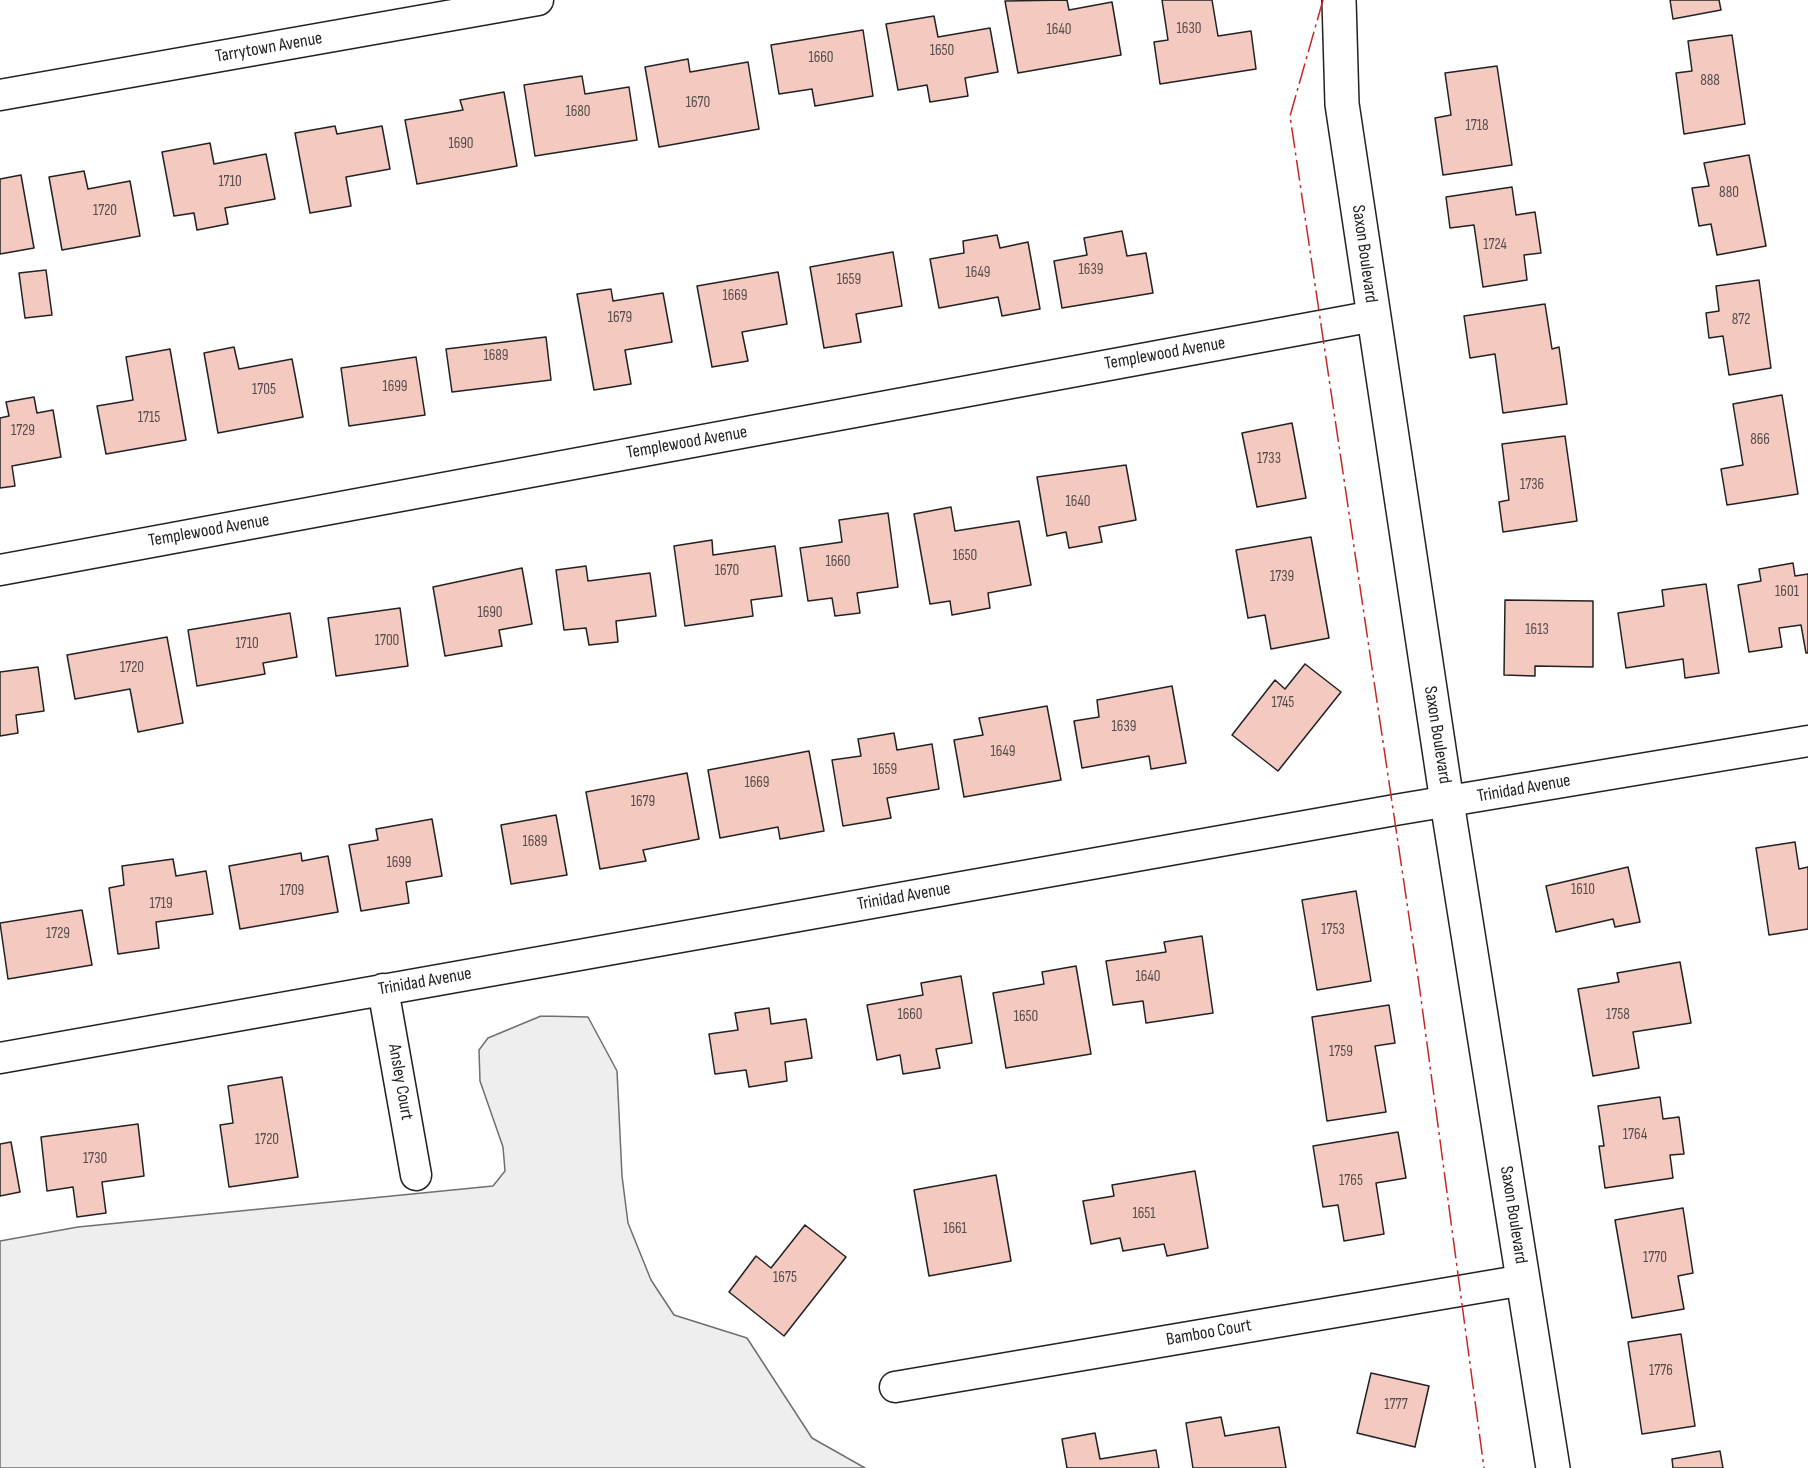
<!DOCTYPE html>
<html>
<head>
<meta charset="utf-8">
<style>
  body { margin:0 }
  canvas { display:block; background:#fff }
</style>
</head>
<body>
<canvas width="1808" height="1468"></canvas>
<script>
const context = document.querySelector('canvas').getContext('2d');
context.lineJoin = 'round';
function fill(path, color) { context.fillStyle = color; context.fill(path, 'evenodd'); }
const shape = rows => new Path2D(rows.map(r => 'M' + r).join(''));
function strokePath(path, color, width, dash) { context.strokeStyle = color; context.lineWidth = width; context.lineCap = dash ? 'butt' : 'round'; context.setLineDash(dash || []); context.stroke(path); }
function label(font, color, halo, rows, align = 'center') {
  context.font = font + ' "Sofia Sans Condensed",sans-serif'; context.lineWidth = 4.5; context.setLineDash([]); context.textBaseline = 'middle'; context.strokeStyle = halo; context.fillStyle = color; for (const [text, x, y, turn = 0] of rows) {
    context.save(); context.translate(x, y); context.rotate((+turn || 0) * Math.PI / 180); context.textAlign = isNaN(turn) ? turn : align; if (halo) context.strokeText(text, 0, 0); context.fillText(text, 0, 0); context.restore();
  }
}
const green = shape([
  [541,1016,588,1017,617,1071,622,1176,628,1223,651,1280,674,1315,747,1338,812,1438,865,1468,0,1468,0,1241,78,1227,493,1186,505,1171,503,1147,480,1081,479,1050,488,1038,541,1016]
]);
const building = shape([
  [1067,0,1069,10,1112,2,1121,55,1018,73,1005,1,1067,0],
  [1162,0,1212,0,1218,36,1251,31,1256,69,1160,84,1154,42,1168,40,1162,0],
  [1670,0,1719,0,1721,10,1673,19,1670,0],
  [934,16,938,37,990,28,998,72,965,78,968,96,930,102,927,85,898,90,886,24,934,16],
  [863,30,873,96,815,106,812,89,779,94,771,45,863,30],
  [1732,35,1745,124,1684,134,1676,73,1692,71,1688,41,1732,35],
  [688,59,690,72,748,62,759,129,659,147,645,67,688,59],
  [1497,66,1512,165,1443,175,1435,118,1451,115,1445,73,1497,66],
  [582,76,585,94,629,87,637,140,535,156,524,85,582,76],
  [504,92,517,166,417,184,405,120,463,110,460,100,504,92],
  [335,126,337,134,382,126,390,169,346,177,351,206,310,213,295,133,335,126],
  [210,143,214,164,266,154,275,199,225,208,228,224,197,230,194,213,174,216,162,152,210,143],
  [1749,155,1766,246,1717,255,1711,224,1699,226,1692,188,1709,186,1704,163,1749,155],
  [84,171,88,189,130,181,140,236,62,250,49,177,84,171],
  [21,175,34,248,0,254,0,179,21,175],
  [1512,187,1516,215,1535,212,1541,253,1524,255,1527,280,1483,287,1474,225,1450,228,1446,197,1512,187],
  [1122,231,1127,256,1146,253,1153,293,1062,308,1054,261,1087,255,1084,238,1122,231],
  [997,235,1000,248,1028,242,1040,309,1002,316,998,297,939,308,930,259,964,253,963,241,997,235],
  [893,252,902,306,856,314,861,342,824,348,810,267,893,252],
  [46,270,52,315,25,318,19,273,46,270],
  [778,272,787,324,742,332,748,361,712,367,697,286,778,272],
  [1759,280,1771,368,1729,375,1723,336,1709,338,1706,313,1719,311,1716,286,1759,280],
  [611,289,613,301,663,293,672,342,625,350,631,384,594,390,577,294,611,289],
  [1545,304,1552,349,1559,347,1567,404,1503,413,1495,354,1470,358,1464,316,1545,304],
  [546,337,551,380,452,392,446,349,546,337],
  [234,347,239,369,292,359,303,417,218,433,204,353,234,347],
  [170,349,186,440,106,454,97,406,133,400,126,357,170,349],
  [416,357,425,415,349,426,341,368,416,357],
  [1782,395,1798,494,1727,505,1721,469,1743,465,1733,404,1782,395],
  [34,397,37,413,53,410,61,457,12,466,15,486,0,488,0,418,9,416,6,402,34,397],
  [1292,423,1306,498,1257,507,1242,433,1292,423],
  [1565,436,1577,521,1503,532,1499,502,1509,500,1502,444,1565,436],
  [1126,465,1136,520,1099,527,1102,542,1069,548,1066,532,1047,536,1037,477,1126,465],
  [951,507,955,531,1019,521,1031,585,988,593,990,608,952,615,950,601,930,604,914,514,951,507],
  [888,513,898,587,857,593,860,613,835,616,832,598,808,601,800,548,842,542,839,520,888,513],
  [1311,537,1329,638,1271,649,1265,615,1248,618,1236,550,1311,537],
  [712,540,713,555,775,546,782,596,751,600,753,616,685,626,674,546,712,540],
  [1793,563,1795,576,1808,574,1808,653,1806,653,1801,625,1779,628,1782,647,1749,652,1738,585,1761,581,1759,569,1793,563],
  [586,566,588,581,650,573,656,616,616,621,618,642,589,645,586,628,564,630,556,570,586,566],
  [522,568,532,624,499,630,502,646,445,656,433,587,522,568],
  [1706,584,1719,673,1685,678,1683,659,1626,668,1618,613,1664,606,1662,590,1706,584],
  [1505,600,1593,601,1593,667,1535,666,1535,676,1504,675,1505,600],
  [400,608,408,666,336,676,328,618,400,608],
  [290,613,297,657,263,663,265,674,197,686,188,630,290,613],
  [167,637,183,723,138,732,130,689,75,699,67,655,167,637],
  [1305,664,1341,692,1278,771,1232,735,1275,680,1285,689,1305,664],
  [38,667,44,711,16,715,18,733,0,736,0,672,38,667],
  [1172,686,1186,763,1151,769,1149,756,1082,768,1074,721,1099,717,1097,700,1172,686],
  [1047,706,1061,780,964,797,954,740,983,735,979,718,1047,706],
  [894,733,897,750,932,744,939,789,887,798,891,818,843,826,832,760,861,756,858,739,894,733],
  [809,751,824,831,780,839,778,827,720,838,708,770,809,751],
  [687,773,699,839,643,850,646,861,600,869,586,792,687,773],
  [556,815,567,875,511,884,501,825,556,815],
  [432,819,442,876,406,882,409,903,361,911,349,845,378,840,376,829,432,819],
  [1795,842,1799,869,1808,867,1808,929,1769,935,1756,848,1795,842],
  [301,853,302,861,328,856,338,912,240,929,229,866,301,853],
  [173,859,176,876,206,871,213,914,156,922,159,948,118,954,109,888,124,885,122,866,173,859],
  [1628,867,1640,922,1615,927,1613,919,1556,932,1546,886,1628,867],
  [1356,891,1371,981,1317,990,1302,900,1356,891],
  [82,910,92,965,8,979,0,923,82,910],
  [1202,936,1213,1013,1146,1023,1143,1001,1113,1005,1106,961,1166,952,1164,942,1202,936],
  [1680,962,1691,1023,1633,1032,1639,1068,1593,1076,1578,989,1619,982,1617,973,1680,962],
  [1076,966,1091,1054,1006,1068,993,993,1044,984,1042,972,1076,966],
  [961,976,972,1043,936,1049,940,1068,903,1074,900,1055,877,1060,867,1005,923,995,921,983,961,976],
  [1389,1005,1395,1043,1375,1046,1386,1112,1327,1121,1312,1017,1389,1005],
  [769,1008,771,1024,806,1019,812,1058,785,1062,787,1081,749,1087,746,1070,715,1074,709,1034,738,1030,735,1013,769,1008],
  [282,1077,298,1177,229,1187,220,1125,233,1123,228,1086,282,1077],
  [1660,1097,1663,1119,1679,1117,1684,1154,1670,1155,1673,1178,1605,1188,1599,1146,1604,1146,1598,1106,1660,1097],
  [138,1124,144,1176,102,1182,106,1213,77,1217,73,1187,47,1191,41,1137,138,1124],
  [1398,1132,1406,1178,1376,1183,1384,1234,1344,1241,1338,1205,1323,1207,1313,1146,1398,1132],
  [11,1142,20,1192,0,1196,0,1144,11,1142],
  [1195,1171,1208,1248,1167,1256,1164,1244,1123,1251,1120,1238,1091,1244,1083,1201,1114,1196,1112,1185,1195,1171],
  [996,1175,1011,1261,929,1276,914,1190,996,1175],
  [1683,1208,1693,1273,1678,1276,1684,1309,1632,1318,1615,1220,1683,1208],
  [805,1225,846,1257,784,1336,729,1292,756,1256,771,1268,805,1225],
  [1681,1334,1695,1426,1642,1434,1628,1342,1681,1334],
  [1371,1373,1429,1386,1415,1447,1357,1433,1371,1373],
  [1221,1417,1225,1436,1279,1427,1286,1468,1193,1468,1186,1423,1221,1417],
  [1095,1433,1100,1459,1156,1450,1159,1468,1067,1468,1062,1439,1095,1433],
  [1720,1451,1723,1468,1673,1468,1672,1459,1720,1451]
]);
const street = shape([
  [0,95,538,0],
  [0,570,1374,316],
  [383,989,416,1175],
  [0,1058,1395,810,1808,741],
  [895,1387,1524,1280]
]);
const secondary = shape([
  [1339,0,1342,104,1447,802,1553,1468]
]);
const power = shape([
  [1323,0,1290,116,1419,984,1484,1468]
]);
const numberNames = [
  ["1630",1189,29],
  ["1640",1059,30],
  ["1650",942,51],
  ["1660",821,58],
  ["888",1710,81],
  ["1670",698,103],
  ["1680",578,112],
  ["1718",1477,126],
  ["1690",461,144],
  ["1710",230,182],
  ["880",1729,193],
  ["1720",105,211],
  ["1724",1495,245],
  ["1639",1091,270],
  ["1649",978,273],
  ["1659",849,280],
  ["1669",735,296],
  ["1679",620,318],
  ["872",1741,320],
  ["1689",496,356],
  ["1699",395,387],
  ["1705",264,390],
  ["1715",149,418],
  ["1729",23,431],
  ["866",1760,440],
  ["1733",1269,459],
  ["1736",1532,485],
  ["1640",1078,502],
  ["1650",965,556],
  ["1660",838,562],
  ["1670",727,571],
  ["1739",1282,577],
  ["1601",1787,592],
  ["1690",490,613],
  ["1613",1537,630],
  ["1700",387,641],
  ["1710",247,644],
  ["1720",132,668],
  ["1745",1283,703],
  ["1639",1124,727],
  ["1649",1003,752],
  ["1659",885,770],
  ["1669",757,783],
  ["1679",643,802],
  ["1689",535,842],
  ["1699",399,863],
  ["1610",1583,890],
  ["1709",292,891],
  ["1719",161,904],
  ["1753",1333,930],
  ["1729",58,934],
  ["1640",1148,977],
  ["1660",910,1015],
  ["1758",1618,1015],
  ["1650",1026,1017],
  ["1759",1341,1052],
  ["1764",1635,1135],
  ["1720",267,1140],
  ["1730",95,1159],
  ["1765",1351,1181],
  ["1651",1144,1214],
  ["1661",955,1229],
  ["1770",1655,1258],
  ["1675",785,1278],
  ["1776",1661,1371],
  ["1777",1396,1405]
];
const streetNames = [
  ["Tarrytown Avenue",269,48,-10],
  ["Saxon Boulevard",1364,254,82],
  ["Templewood Avenue",1165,354,-10],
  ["Templewood Avenue",687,443,-10],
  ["Templewood Avenue",209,531,-10],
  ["Saxon Boulevard",1437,735,81],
  ["Trinidad Avenue",1524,789,-10],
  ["Trinidad Avenue",904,897,-10],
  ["Trinidad Avenue",425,982,-10],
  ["Ansley Court",400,1082,80],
  ["Saxon Boulevard",1513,1215,81],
  ["Bamboo Court",1209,1333,-10]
];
fill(green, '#eee');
strokePath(green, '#6f6f6f', 1.5);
fill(building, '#f3c9c0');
strokePath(building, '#222', 1.5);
strokePath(street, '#222', 33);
strokePath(secondary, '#222', 36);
strokePath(street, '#fff', 30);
strokePath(secondary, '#fff', 33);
strokePath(power, '#c62828', 1.5, [21, 4.5, 3, 4.5]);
label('15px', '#564c4a', null, numberNames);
label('18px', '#222', '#fff', streetNames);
</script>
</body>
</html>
